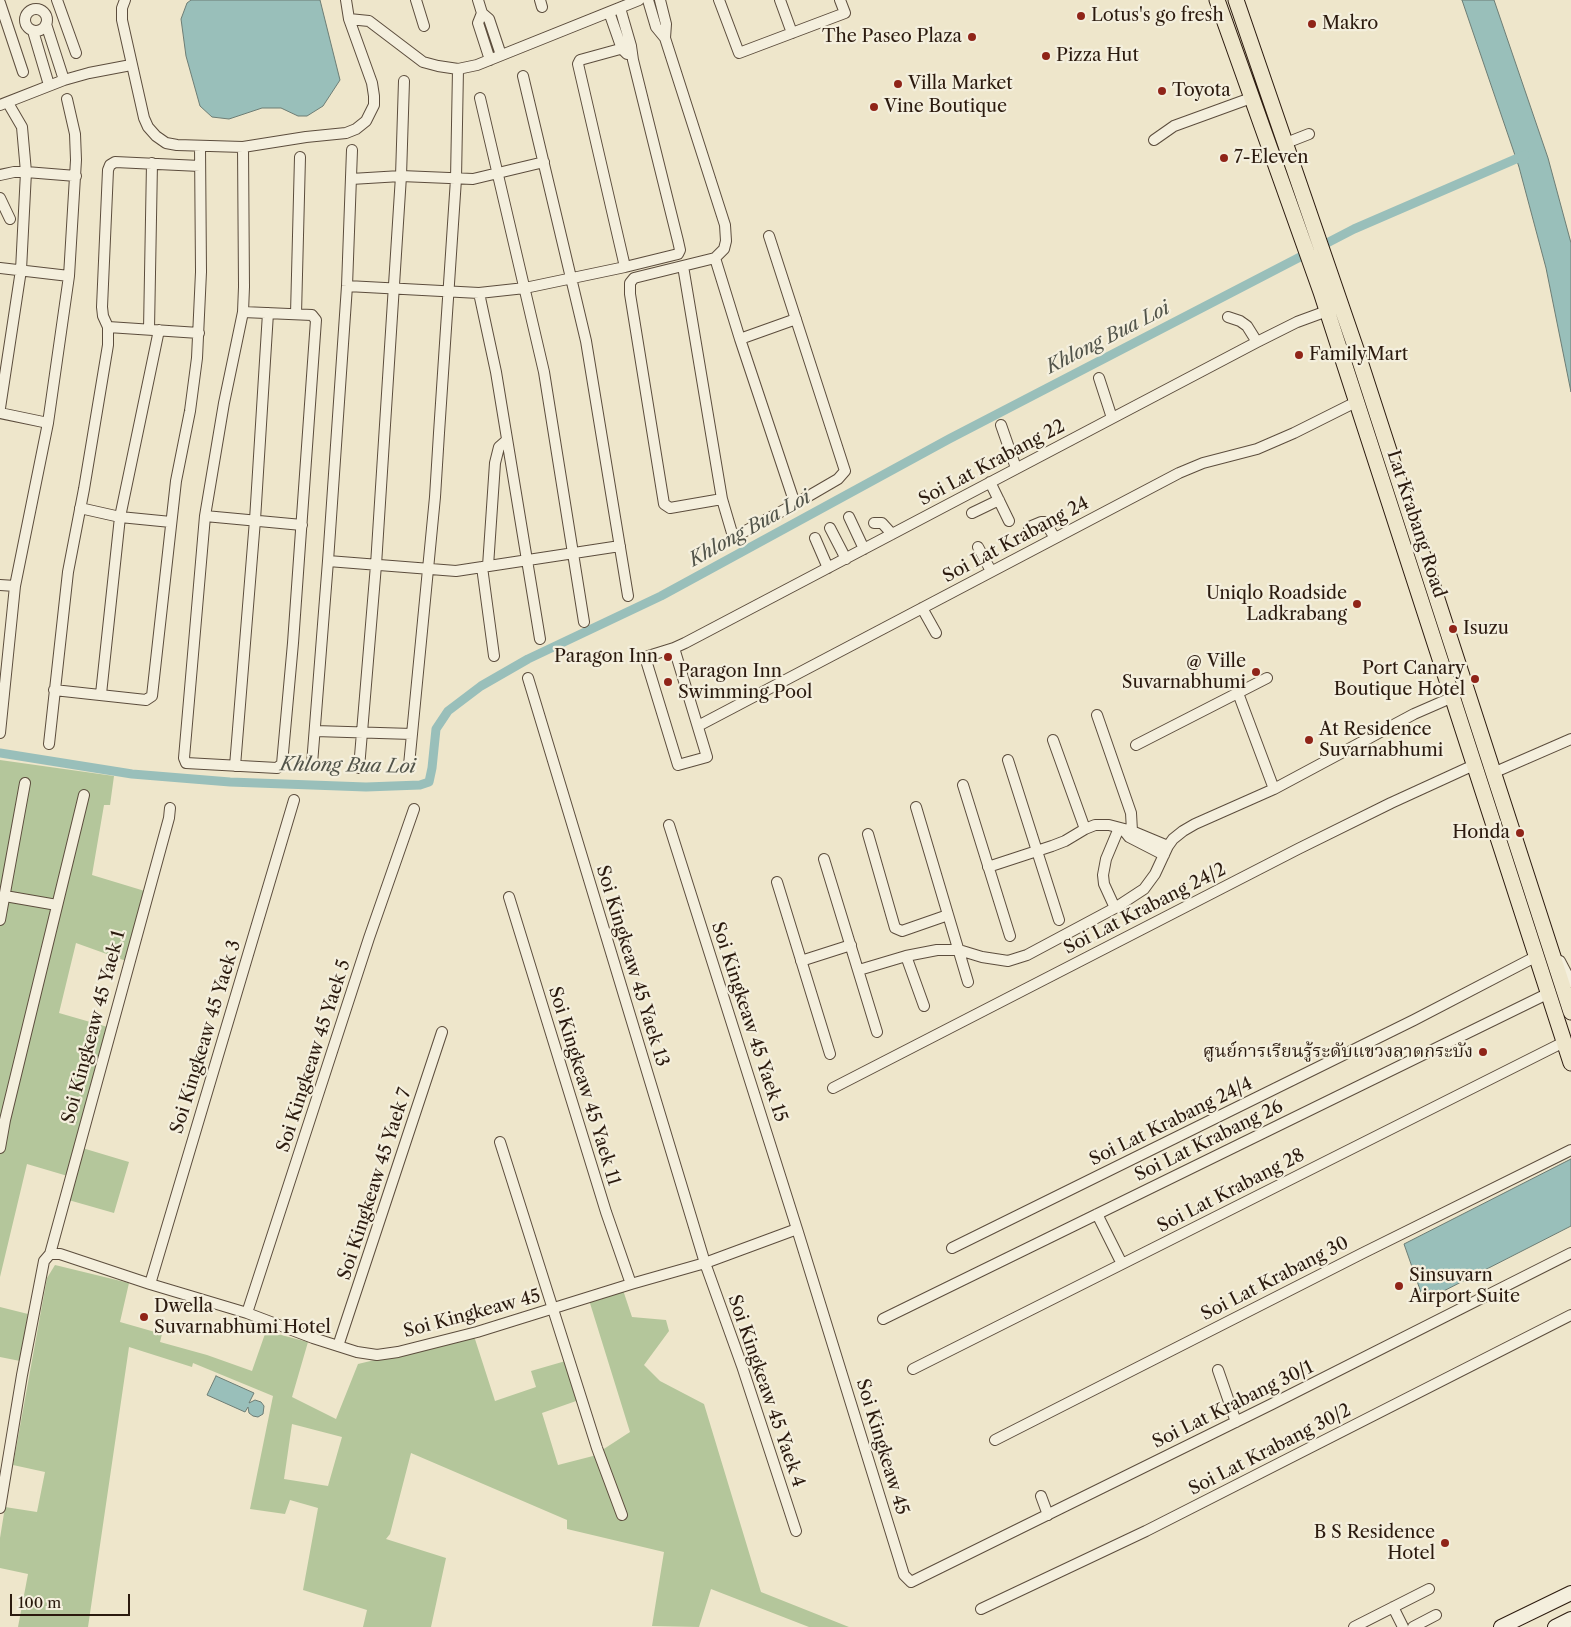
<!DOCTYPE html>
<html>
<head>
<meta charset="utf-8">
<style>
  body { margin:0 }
  #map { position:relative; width:1571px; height:1627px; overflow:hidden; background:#eee6cb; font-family:"Libre Caslon Text",serif }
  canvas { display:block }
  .scale { position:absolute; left:10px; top:1594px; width:120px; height:22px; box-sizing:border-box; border:2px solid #2b1a0e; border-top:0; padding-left:6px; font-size:15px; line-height:18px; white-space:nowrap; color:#2b1a0e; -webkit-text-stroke:4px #f4efdd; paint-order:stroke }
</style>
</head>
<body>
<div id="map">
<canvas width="1571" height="1627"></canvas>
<div class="scale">100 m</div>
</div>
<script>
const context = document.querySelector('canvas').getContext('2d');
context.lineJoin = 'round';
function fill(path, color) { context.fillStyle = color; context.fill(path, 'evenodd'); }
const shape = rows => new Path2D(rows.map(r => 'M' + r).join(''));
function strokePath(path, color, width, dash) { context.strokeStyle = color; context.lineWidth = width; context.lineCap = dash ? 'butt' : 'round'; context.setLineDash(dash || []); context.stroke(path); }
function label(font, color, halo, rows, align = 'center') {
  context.font = font + ' "Libre Caslon Text","Noto Serif Thai",serif'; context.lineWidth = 4.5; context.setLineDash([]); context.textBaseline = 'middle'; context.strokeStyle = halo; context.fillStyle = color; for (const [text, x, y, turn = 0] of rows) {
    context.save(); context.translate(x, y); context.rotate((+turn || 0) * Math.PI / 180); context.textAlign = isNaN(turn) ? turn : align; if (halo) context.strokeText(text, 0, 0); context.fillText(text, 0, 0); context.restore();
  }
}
const green = shape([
  [0,760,114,776,110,805,104,805,92,875,148,892,129,962,76,943,59,1013,111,1028,79,1147,129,1162,114,1213,65,1199,71,1177,27,1164,0,1277],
  [55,1265,129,1283,120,1322,162,1334,160,1342,207,1355,252,1371,266,1331,308,1342,292,1397,336,1419,358,1364,474,1336,495,1401,536,1387,531,1371,569,1360,579,1400,542,1413,558,1465,593,1456,630,1432,589,1300,623,1290,632,1317,666,1320,669,1331,644,1365,660,1381,704,1404,761,1592,849,1627,809,1627,711,1589,699,1627,652,1626,664,1552,567,1529,567,1520,411,1453,390,1534,386,1539,446,1558,431,1627,363,1627,367,1610,303,1590,318,1508,290,1500,285,1514,250,1509,273,1396,193,1363,192,1367,129,1347,88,1627,18,1627,28,1574,0,1568,0,1538,5,1507,37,1512,45,1472,13,1465,47,1278],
  [292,1424,342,1437,328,1486,284,1479],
  [0,1307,28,1314,20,1361,0,1357]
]);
const water = shape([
  [191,0,320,0,340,80,323,106,307,116,298,116,281,108,262,108,229,119,212,117,200,106,186,56,181,19,187,3,191,0],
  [1462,0,1494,0,1548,158,1571,243,1571,392,1546,268,1519,167,1462,0],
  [1571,1159,1571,1226,1424,1301,1404,1244,1571,1159],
  [216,1376,254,1393,249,1403,255,1400,261,1402,264,1406,263,1414,258,1417,253,1416,249,1413,248,1407,245,1412,207,1395,216,1376]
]);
const canal = shape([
  [0,753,132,774,230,782,366,787,420,785,429,782,432,768,436,729,448,711,481,686,528,659,661,596,949,439,1354,229,1525,155]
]);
const street = shape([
  [57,0,76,53],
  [125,0,122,8,122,20,144,118,148,127,156,136,166,143,177,145,243,147,306,137,346,133,356,129,366,121,374,105,374,96,372,83,349,19,346,0],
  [416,0,424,26],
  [478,0,482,13,489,19,501,55],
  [540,0,542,7],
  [648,0,656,27,665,38,725,225,726,241,724,249,715,258,634,278,630,283,630,294,664,504,670,508,722,499],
  [660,0,666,24,665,38],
  [719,0,739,53,845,13,840,0],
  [780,0,792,33],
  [0,3,23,72],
  '25 20a11 11 0 1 1 22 0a11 11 0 1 1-22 0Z',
  [609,12,622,49,627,54],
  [482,13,478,23,490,60],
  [349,19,369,21,423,62,438,66,458,69,477,65,639,0],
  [46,24,64,80],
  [33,31,49,85],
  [523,76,586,341,628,596],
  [480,98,544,372,584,622],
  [0,105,64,80,89,73,131,65],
  [1154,140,1174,126,1251,98],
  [1286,143,1309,134],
  [0,175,14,172,26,172,76,176],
  [351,179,401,176,473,179,544,162],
  [0,198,10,219],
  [715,258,740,339,795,504],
  [683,266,722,499,732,533,738,535,795,504,838,479,845,471,769,236],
  [625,267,578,64,580,60,631,46],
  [0,268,69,276],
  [347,286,479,293,525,288,625,267,678,254,680,250,678,241,633,60,631,46,620,8],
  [479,293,496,372,540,639],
  [243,312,312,315,316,320,293,643,282,764,277,768,186,763,184,758,205,516,224,403,243,312,244,287,243,147],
  [296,314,300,157],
  [1228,317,1240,321,1247,326,1257,342],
  [108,327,199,333],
  [149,329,152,163],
  [740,339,796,319],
  [1099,378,1112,418],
  [0,408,21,270,26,172,22,127,8,103],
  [0,413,48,423],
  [1001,425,1016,468],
  [990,482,1009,521],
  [80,508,120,517,171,522],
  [972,513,999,500],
  [205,516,302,525],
  [849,517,864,549],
  [874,523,882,523,892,534],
  [1029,527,1041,522,1045,522,1055,538],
  [830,528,846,559],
  [815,538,828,568],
  [978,547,991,571],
  [328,561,456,571,620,546],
  [488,566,495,463,499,447,507,440],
  [482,567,494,656],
  [0,585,15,586],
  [922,608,936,633],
  [674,648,707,757,678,765,645,657,674,648,685,643,1257,342,1297,322,1327,311],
  [528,678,705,1263,742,1366,796,1531],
  [54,690,146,700,152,696,176,481,190,411,197,358,201,272,200,146],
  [1238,693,1274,789],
  [101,694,120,517,159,330],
  [1097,715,1131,813,1132,831,1130,836],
  [698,726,1179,473,1203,463,1257,449,1294,433,1356,402],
  [315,731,412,734],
  [0,733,15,586,48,423,69,276,76,160,75,134,67,99],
  [1053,740,1085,829],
  [49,744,68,572,84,489,108,345,108,327,103,316,102,307,108,170,110,165,115,162,200,166],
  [1136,745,1267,678],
  [1008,760,1059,920],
  [312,764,328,561,347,286,352,150],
  [409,765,435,497,439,433,456,179,458,69],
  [235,766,255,520,268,313],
  [359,768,376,565,401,176,404,81],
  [1493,773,1571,739],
  [963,785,1010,936],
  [916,807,968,982],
  [669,825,797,1229],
  [1125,832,1129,837,1164,855],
  [868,834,895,928,902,931,948,915],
  [824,859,877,1032],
  [988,867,1052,846,1065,841,1085,829,1095,825,1109,825,1132,831,1168,846],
  [777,882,830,1054],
  [5,896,57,905],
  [509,897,606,1212,631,1284],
  [1115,908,1104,884,1103,875,1106,859,1119,828],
  [0,920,25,783],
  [906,956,924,1006],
  [801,961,851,945],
  [1560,961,1571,982],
  [859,970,906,956,937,950,959,950,982,957,1008,961,1027,955,1115,908,1144,889,1155,874,1168,846,1173,839,1183,831,1195,824,1274,789,1414,714,1453,697],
  [833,1088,1298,849,1391,803,1474,765],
  [500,1142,597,1448,622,1515],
  [0,1148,5,1120,84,795],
  [1097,1214,1122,1264],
  [952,1248,1414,1020,1537,956],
  [50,1254,169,818,170,808],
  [150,1284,294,800],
  [247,1313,369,938,414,809],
  [883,1319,1549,993],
  [338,1346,442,1032],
  [913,1369,1564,1042],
  [1218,1370,1236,1422],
  [995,1440,1363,1253,1571,1150],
  [1041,1496,1048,1515],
  [0,1508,22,1375,44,1261,50,1254,60,1254,150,1284,247,1313,313,1338,357,1352,377,1355,398,1352,477,1332,631,1284,705,1263,797,1229,904,1575,911,1582,1272,1404,1571,1253],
  [1393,1607,1403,1627],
  [981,1609,1146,1531,1571,1315],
  [1354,1627,1429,1589],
  [1413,1627,1436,1615]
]);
const secondary = shape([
  [1501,1627,1571,1593],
  [1555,1627,1571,1619]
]);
const primary = shape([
  [1217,0,1321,292,1571,1063],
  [1236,0,1356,349,1571,1012]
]);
const markers = [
  [1081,16,5,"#8f2418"],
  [1312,24,5,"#8f2418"],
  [972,37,5,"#8f2418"],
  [1046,56,5,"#8f2418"],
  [898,84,5,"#8f2418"],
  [1162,91,5,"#8f2418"],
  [874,107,5,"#8f2418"],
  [1224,158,5,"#8f2418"],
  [1299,355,5,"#8f2418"],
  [1357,604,5,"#8f2418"],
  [1453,629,5,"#8f2418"],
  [668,657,5,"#8f2418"],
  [1256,672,5,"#8f2418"],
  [1475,679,5,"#8f2418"],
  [668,682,5,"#8f2418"],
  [1309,740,5,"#8f2418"],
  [1520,833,5,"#8f2418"],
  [1483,1052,5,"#8f2418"],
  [1399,1286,5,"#8f2418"],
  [144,1317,5,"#8f2418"],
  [1445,1543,5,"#8f2418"]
];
const poiNames = [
  ["Lotus's go fresh",1091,16],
  ["Makro",1322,24],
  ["The Paseo Plaza",962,37,"right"],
  ["Pizza Hut",1056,56],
  ["Villa Market",908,84],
  ["Toyota",1172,91],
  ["Vine Boutique",884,107],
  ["7-Eleven",1234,158],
  ["FamilyMart",1309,355],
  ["Uniqlo Roadside",1347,594,"right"],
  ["Ladkrabang",1347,615,"right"],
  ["Isuzu",1463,629],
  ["Paragon Inn",658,657,"right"],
  ["@ Ville",1246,662,"right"],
  ["Suvarnabhumi",1246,683,"right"],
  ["Port Canary",1465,669,"right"],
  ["Boutique Hotel",1465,690,"right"],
  ["Paragon Inn",678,672],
  ["Swimming Pool",678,693],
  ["At Residence",1319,730],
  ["Suvarnabhumi",1319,751],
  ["Honda",1510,833,"right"],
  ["ศูนย์การเรียนรู้ระดับแขวงลาดกระบัง",1473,1052,"right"],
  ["Sinsuvarn",1409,1276],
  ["Airport Suite",1409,1297],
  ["Dwella",154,1307],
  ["Suvarnabhumi Hotel",154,1328],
  ["B S Residence",1435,1533,"right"],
  ["Hotel",1435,1554,"right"]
];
const streetNames = [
  ["Soi Lat Krabang 22",992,463,-28],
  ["Lat Krabang Road",1416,524,72],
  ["Soi Lat Krabang 24",1016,540,-28],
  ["Soi Lat Krabang 24/2",1145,909,-27],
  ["Soi Kingkeaw 45 Yaek 13",632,966,73],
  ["Soi Kingkeaw 45 Yaek 15",749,1022,72],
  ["Soi Kingkeaw 45 Yaek 1",94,1027,-75],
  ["Soi Kingkeaw 45 Yaek 3",206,1037,-73],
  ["Soi Kingkeaw 45 Yaek 5",314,1056,-72],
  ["Soi Kingkeaw 45 Yaek 11",584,1086,73],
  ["Soi Lat Krabang 24/4",1171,1122,-26],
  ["Soi Lat Krabang 26",1209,1141,-26],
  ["Soi Kingkeaw 45 Yaek 7",375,1184,-72],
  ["Soi Lat Krabang 28",1231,1191,-27],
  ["Soi Lat Krabang 30",1275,1279,-27],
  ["Soi Kingkeaw 45",472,1314,-15],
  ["Soi Kingkeaw 45 Yaek 4",766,1391,71],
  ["Soi Lat Krabang 30/1",1233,1405,-26],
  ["Soi Kingkeaw 45",882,1447,73],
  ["Soi Lat Krabang 30/2",1270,1450,-27]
];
const waterNames = [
  ["Khlong Bua Loi",1108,338,-27],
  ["Khlong Bua Loi",750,529,-29],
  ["Khlong Bua Loi",348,766,1]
];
fill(green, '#b4c69b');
fill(water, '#99bfba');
strokePath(water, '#6d7d75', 1);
strokePath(canal, '#99bfba', 9);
strokePath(street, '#5c4d3d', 12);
strokePath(secondary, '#2b1a0e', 16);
strokePath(primary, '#2b1a0e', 17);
strokePath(street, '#f4efdd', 10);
strokePath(secondary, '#f4efdd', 14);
strokePath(primary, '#eee6cb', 15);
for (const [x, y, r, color] of markers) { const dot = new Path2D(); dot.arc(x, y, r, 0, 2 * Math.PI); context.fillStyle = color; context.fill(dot); strokePath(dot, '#f4efdd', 2); }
label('18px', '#2b1a0e', '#f4efdd', poiNames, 'left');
label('18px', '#2b1a0e', '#f4efdd', streetNames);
label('italic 19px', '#52544a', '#f4efdd', waterNames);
</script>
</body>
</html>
